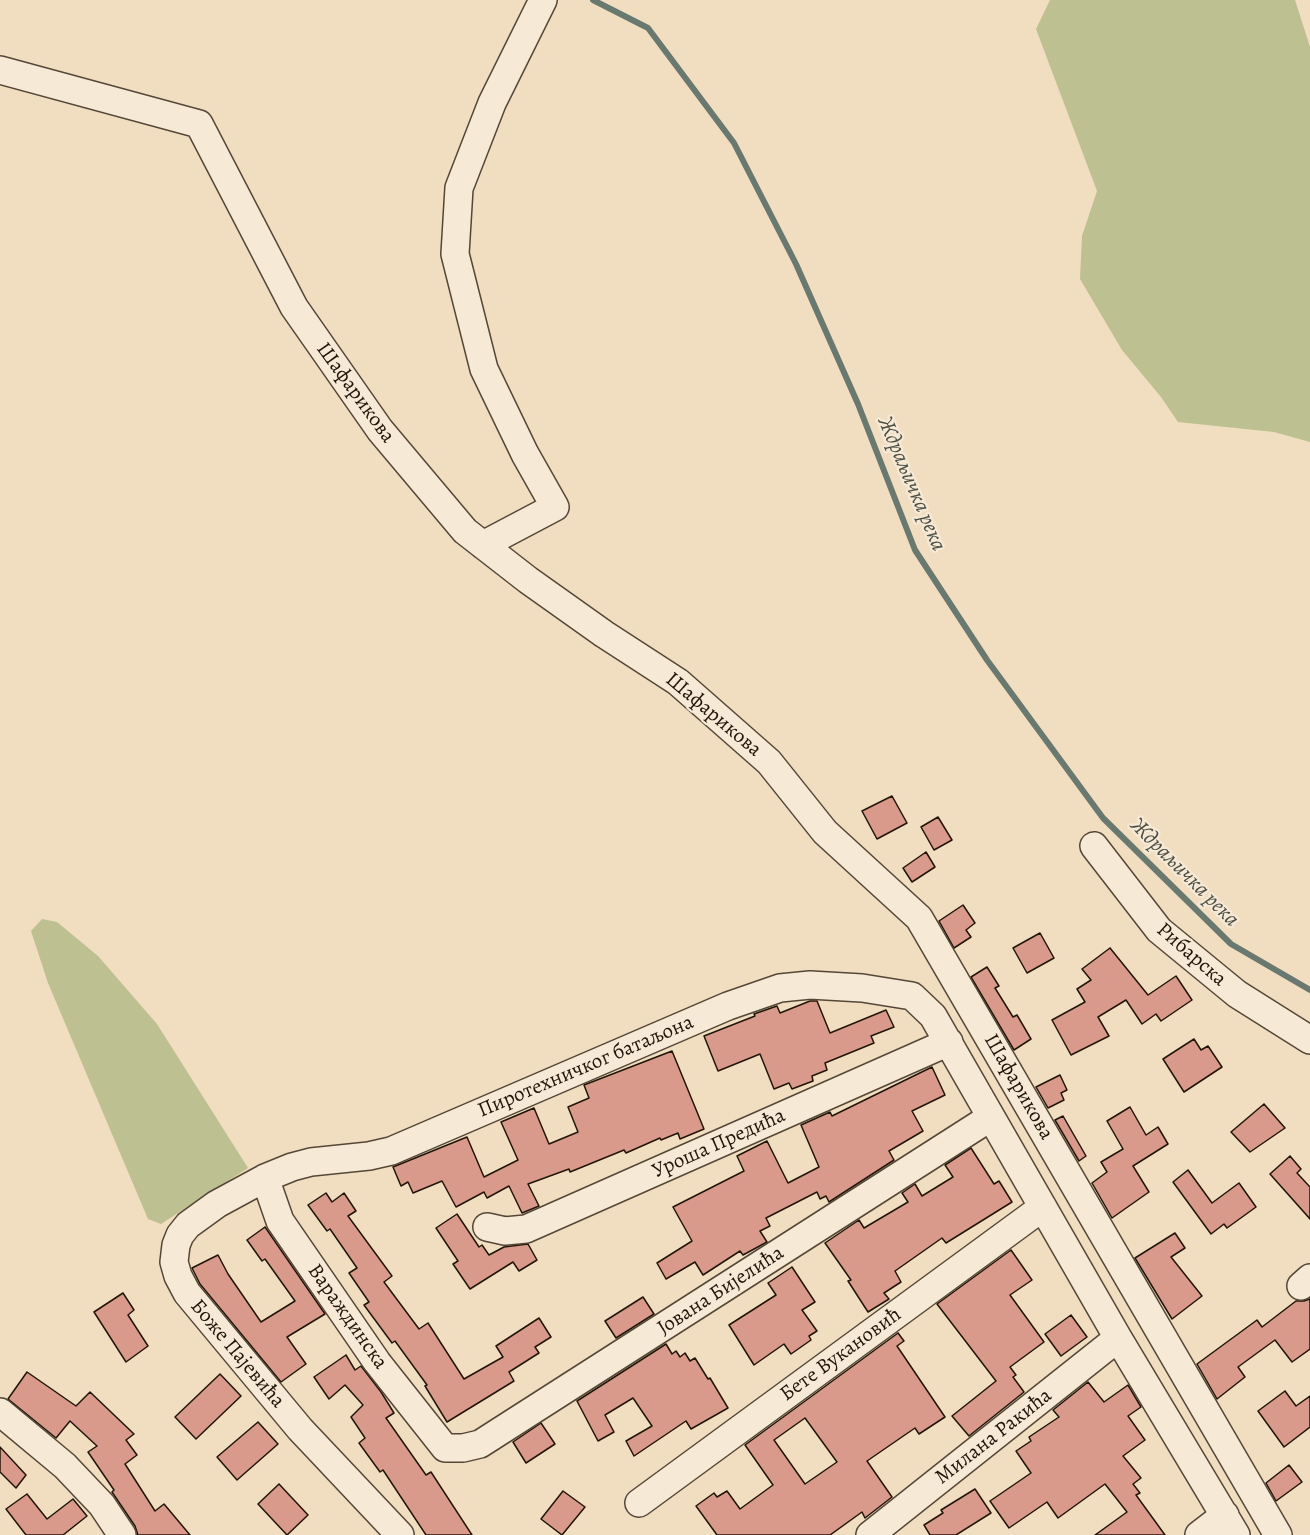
<!DOCTYPE html>
<html>
<head>
<meta charset="utf-8">
<style>
  body { margin:0 }
  canvas { display:block; background:#f1ddc0 }
</style>
</head>
<body>
<canvas width="1310" height="1535"></canvas>
<script>
const context = document.querySelector('canvas').getContext('2d');
context.lineJoin = 'round';
function fill(path, color) { context.fillStyle = color; context.fill(path, 'evenodd'); }
const shape = rows => new Path2D(rows.map(r => 'M' + r).join(''));
function strokePath(path, color, width, dash) { context.strokeStyle = color; context.lineWidth = width; context.lineCap = dash ? 'butt' : 'round'; context.setLineDash(dash || []); context.stroke(path); }
function label(font, color, halo, rows, align = 'center') {
  context.font = font + ' Alegreya,serif'; context.lineWidth = 4.5; context.setLineDash([]); context.textBaseline = 'middle'; context.strokeStyle = halo; context.fillStyle = color; for (const [text, x, y, turn = 0] of rows) {
    context.save(); context.translate(x, y); context.rotate((+turn || 0) * Math.PI / 180); context.textAlign = isNaN(turn) ? turn : align; if (halo) context.strokeText(text, 0, 0); context.fillText(text, 0, 0); context.restore();
  }
}
const green = shape([
  [1050,0,1295,0,1310,47,1310,442,1274,432,1178,422,1161,397,1122,350,1080,279,1082,236,1097,191,1036,29],
  [42,919,57,922,98,956,157,1024,248,1168,161,1224,148,1219,48,983,31,931]
]);
const stream = shape([
  [593,0,648,28,734,143,796,264,858,404,915,550,987,660,1103,818,1231,944,1310,990]
]);
const building = shape([
  [892,796,907,823,877,839,862,811,892,796],
  [938,817,952,840,934,850,921,827,938,817],
  [926,852,935,867,912,882,903,868,926,852],
  [963,905,975,923,966,930,971,937,954,948,939,921,963,905],
  [1040,933,1054,958,1027,973,1013,948,1040,933],
  [1110,948,1148,995,1176,976,1192,1000,1161,1021,1156,1014,1142,1024,1126,1000,1098,1017,1109,1036,1071,1055,1052,1020,1085,1002,1077,989,1091,980,1082,969,1110,948],
  [987,967,999,986,995,988,1013,1017,1017,1015,1031,1039,1014,1050,971,977,987,967],
  [810,1001,817,1001,830,1033,886,1010,894,1027,871,1036,874,1043,825,1063,827,1070,812,1076,813,1081,792,1089,789,1083,774,1089,760,1054,718,1071,704,1036,755,1016,754,1014,777,1006,780,1013,810,1001],
  [1194,1039,1201,1050,1208,1046,1222,1067,1184,1092,1163,1059,1194,1039],
  [672,1051,704,1129,680,1139,678,1133,661,1140,660,1138,626,1153,624,1150,570,1172,569,1169,528,1184,539,1206,522,1213,509,1186,487,1198,484,1192,456,1207,442,1181,413,1193,408,1182,401,1186,393,1167,467,1137,484,1177,518,1160,501,1122,534,1108,549,1144,578,1132,568,1107,589,1098,584,1085,672,1051],
  [932,1067,945,1095,912,1111,923,1131,889,1151,894,1160,829,1202,826,1196,820,1199,817,1192,766,1218,770,1226,760,1231,767,1242,743,1255,740,1251,703,1275,695,1262,666,1279,657,1263,692,1241,673,1207,744,1171,737,1156,767,1141,788,1183,819,1167,801,1125,830,1112,832,1116,932,1067],
  [1060,1075,1067,1090,1061,1093,1064,1100,1048,1108,1036,1087,1060,1075],
  [1264,1104,1285,1128,1250,1152,1231,1132,1264,1104],
  [1130,1107,1146,1135,1158,1127,1168,1144,1133,1166,1149,1192,1112,1218,1092,1183,1107,1172,1101,1162,1123,1149,1107,1121,1130,1107],
  [1063,1116,1086,1156,1079,1161,1055,1120,1063,1116],
  [971,1148,994,1184,999,1181,1012,1202,946,1243,942,1238,895,1271,901,1282,884,1293,889,1299,868,1312,848,1281,851,1280,825,1243,859,1220,864,1228,908,1202,902,1193,915,1184,922,1196,953,1177,945,1165,971,1148],
  [1290,1156,1301,1169,1297,1173,1310,1187,1310,1219,1270,1174,1290,1156],
  [1188,1170,1212,1203,1239,1183,1256,1207,1227,1228,1224,1224,1211,1234,1173,1182,1188,1170],
  [326,1193,332,1202,344,1193,356,1211,348,1216,392,1276,384,1282,419,1329,428,1323,464,1379,503,1357,496,1346,539,1318,551,1337,535,1347,539,1353,509,1372,514,1381,447,1422,425,1386,427,1385,395,1341,392,1343,364,1305,369,1302,349,1273,357,1268,330,1229,327,1231,308,1205,326,1193],
  [457,1214,479,1247,482,1245,489,1255,504,1247,528,1244,537,1260,519,1271,513,1262,470,1289,453,1264,458,1261,436,1228,457,1214],
  [265,1227,325,1314,287,1337,306,1364,281,1382,200,1284,192,1268,218,1255,228,1274,261,1322,295,1301,265,1259,262,1261,247,1240,265,1227],
  [1175,1233,1185,1248,1171,1257,1202,1296,1172,1319,1135,1258,1175,1233],
  [1011,1250,1032,1280,1010,1295,1044,1342,1010,1367,1016,1375,1013,1377,1024,1392,969,1436,952,1416,996,1381,937,1304,1011,1250],
  [792,1267,815,1302,802,1310,817,1331,809,1336,811,1340,791,1354,784,1344,754,1365,729,1325,776,1295,768,1283,792,1267],
  [123,1293,134,1310,128,1315,148,1346,126,1362,94,1312,123,1293],
  [643,1297,654,1314,616,1338,605,1321,643,1297],
  [1310,1299,1310,1349,1292,1362,1275,1340,1238,1367,1245,1377,1217,1399,1197,1364,1257,1320,1262,1327,1296,1301,1304,1301,1310,1299],
  [1071,1315,1087,1337,1061,1356,1045,1334,1071,1315],
  [898,1333,904,1341,897,1346,945,1417,919,1434,915,1428,867,1461,892,1497,865,1518,862,1512,830,1535,717,1535,696,1506,714,1493,717,1497,727,1491,740,1509,773,1485,745,1445,898,1333],
  [805,1418,837,1462,805,1484,774,1440,805,1418],
  [666,1344,672,1354,676,1351,680,1357,685,1353,690,1361,695,1358,708,1379,710,1378,728,1408,691,1429,686,1421,634,1456,626,1441,652,1426,633,1398,605,1415,614,1432,598,1441,577,1401,666,1344],
  [346,1355,355,1370,361,1366,381,1392,394,1413,386,1418,426,1475,431,1472,472,1535,426,1535,383,1470,380,1472,359,1443,365,1438,351,1417,363,1405,345,1385,329,1399,314,1377,346,1355],
  [27,1372,76,1406,90,1392,134,1434,126,1440,137,1455,125,1464,155,1511,164,1504,190,1535,138,1535,135,1526,112,1492,114,1490,88,1452,97,1446,70,1421,56,1438,8,1399,27,1372],
  [220,1374,241,1396,196,1439,175,1417,220,1374],
  [1088,1382,1104,1402,1128,1385,1141,1407,1128,1416,1145,1440,1123,1456,1141,1478,1133,1484,1140,1493,1136,1495,1165,1535,1095,1535,1127,1512,1105,1484,1058,1518,1047,1502,1009,1528,990,1501,1031,1473,1016,1451,1031,1441,1029,1437,1059,1417,1053,1410,1088,1382],
  [1285,1391,1296,1406,1310,1396,1310,1427,1284,1447,1258,1411,1285,1391],
  [258,1422,278,1444,237,1480,217,1457,258,1422],
  [541,1423,555,1444,526,1463,513,1442,541,1423],
  [0,1447,26,1475,16,1488,0,1472,0,1447],
  [1289,1465,1302,1482,1276,1501,1266,1483,1289,1465],
  [279,1484,308,1515,287,1535,258,1504,279,1484],
  [975,1489,991,1513,956,1535,930,1535,924,1525,943,1513,941,1510,975,1489],
  [563,1491,585,1507,562,1535,541,1519,563,1491],
  [27,1494,47,1519,73,1499,87,1516,63,1535,26,1535,6,1509,27,1494]
]);
const minor = shape([
  [0,70,199,124,294,307,380,430,465,531,528,580,604,634,678,682,769,762,825,832,919,918,1278,1535],
  [483,545,555,507,525,454,484,369,455,254,459,188,492,103,543,0],
  [1094,846,1159,930,1237,994,1310,1040],
  [265,1178,280,1221,377,1362,445,1448,463,1448,480,1444,991,1117],
  [487,1227,505,1231,526,1229,949,1042],
  [1301,1286,1310,1278],
  [0,1412,65,1466,102,1505,122,1535],
  [639,1503,1043,1207],
  [400,1535,300,1429,187,1293,178,1276,174,1262,176,1245,180,1235,188,1225,217,1204,265,1178,292,1167,311,1162,369,1156,391,1151,728,1006,780,988,810,985,862,988,912,996,933,1016,1118,1338,1236,1535],
  [870,1535,1118,1338],
  [1199,1535,1225,1515]
]);
const streetNames = [
  ["Шафарикова",355,393,54],
  ["Шафарикова",713,715,40],
  ["Рибарска",1191,955,41],
  ["Пиротехничког батаљона",586,1067,-23],
  ["Шафарикова",1018,1087,60],
  ["Уроша Предића",719,1144,-24],
  ["Јована Бијелића",721,1291,-33],
  ["Вараждинска",347,1317,55],
  ["Боже Пајевића",237,1354,50],
  ["Бете Вукановић",841,1355,-36],
  ["Милана Ракића",994,1437,-38]
];
const waterNames = [
  ["Ждраљичка река",911,484,67],
  ["Ждраљичка река",1184,873,45]
];
fill(green, '#bdc090');
strokePath(stream, '#6a796f', 6);
fill(building, '#da9a8b');
strokePath(building, '#211509', 1.5);
strokePath(minor, '#554737', 30);
strokePath(minor, '#f6e9d6', 27);
label('21px', '#211509', '#f6e9d6', streetNames);
label('italic 22px', '#4c4f44', '#f6e9d6', waterNames);
</script>
</body>
</html>
